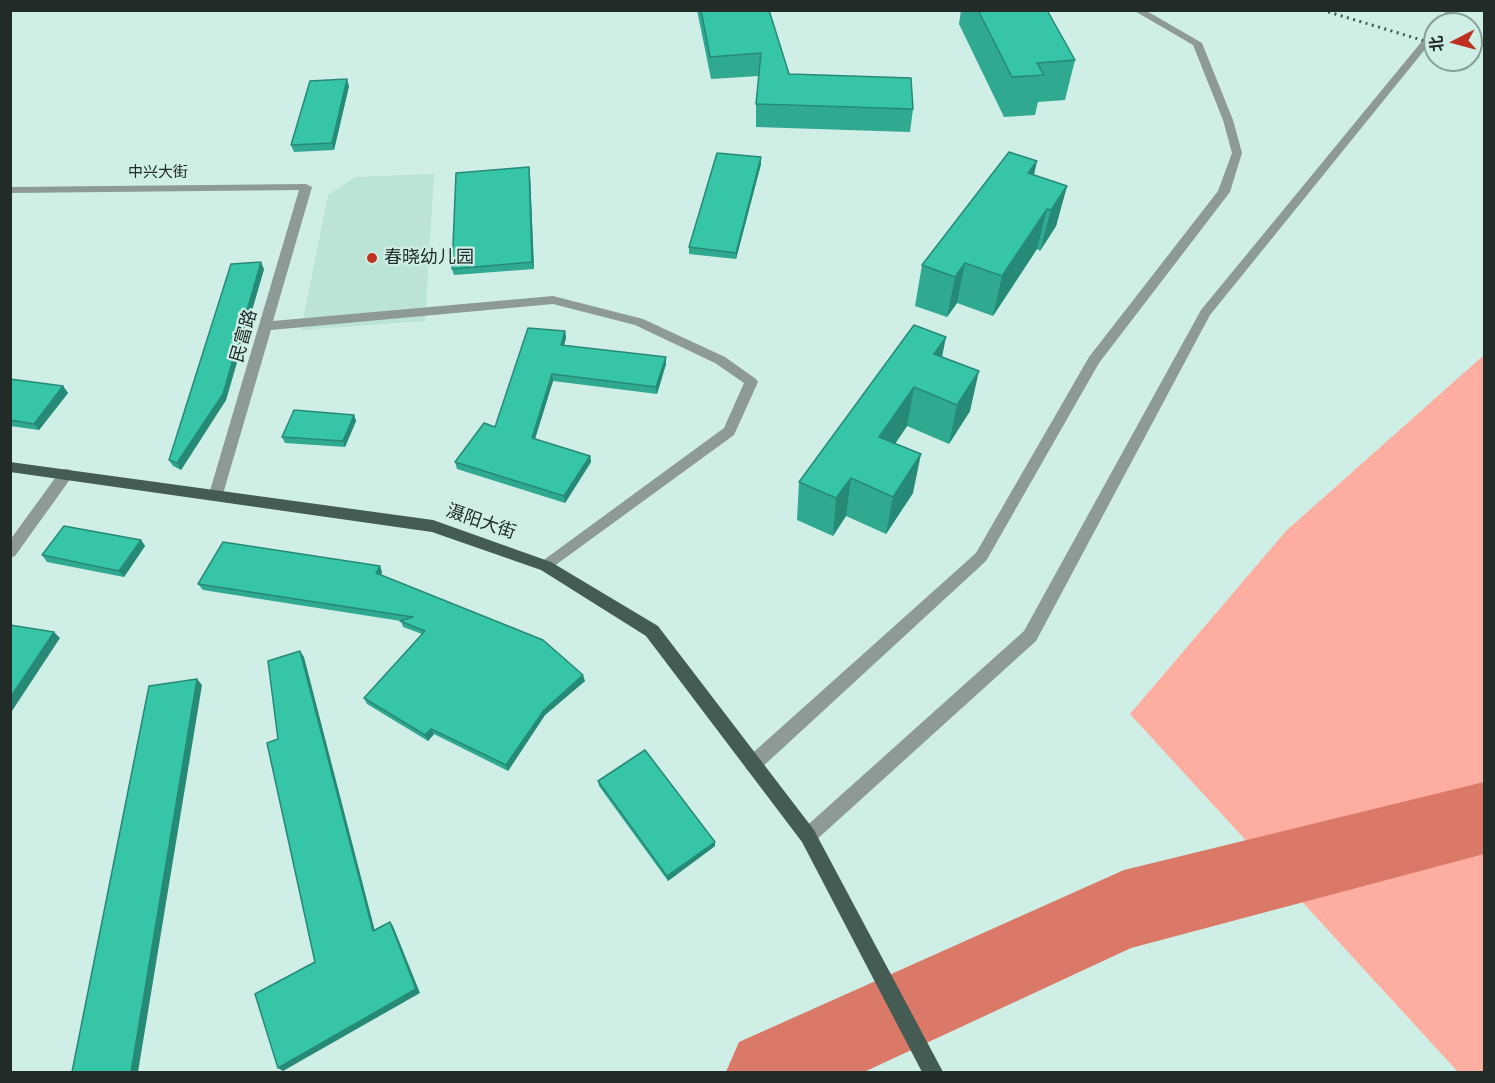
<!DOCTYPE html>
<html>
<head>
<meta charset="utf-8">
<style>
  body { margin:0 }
  #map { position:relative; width:1495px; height:1083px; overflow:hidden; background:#cfeee5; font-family:Montserrat,"Noto Sans SC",sans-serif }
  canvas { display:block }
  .frame { position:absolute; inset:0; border:12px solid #212c29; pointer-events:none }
  .north { position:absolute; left:1423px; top:12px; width:60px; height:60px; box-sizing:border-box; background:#cfeee5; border:2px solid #89a09a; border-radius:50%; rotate:264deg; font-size:16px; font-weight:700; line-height:24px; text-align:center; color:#212c29 }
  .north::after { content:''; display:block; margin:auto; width:21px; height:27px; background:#be3121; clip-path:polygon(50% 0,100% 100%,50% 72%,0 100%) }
</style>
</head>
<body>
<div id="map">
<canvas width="1495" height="1083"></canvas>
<div class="frame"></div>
<div class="north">北</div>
</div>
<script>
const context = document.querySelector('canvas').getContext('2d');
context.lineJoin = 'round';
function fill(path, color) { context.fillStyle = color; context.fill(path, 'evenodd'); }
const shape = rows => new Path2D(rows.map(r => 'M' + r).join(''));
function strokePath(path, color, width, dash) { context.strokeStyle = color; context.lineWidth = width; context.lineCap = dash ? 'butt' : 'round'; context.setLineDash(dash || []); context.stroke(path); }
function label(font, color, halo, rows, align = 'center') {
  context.font = font + ' Montserrat,"Noto Sans SC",sans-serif'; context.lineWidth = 4.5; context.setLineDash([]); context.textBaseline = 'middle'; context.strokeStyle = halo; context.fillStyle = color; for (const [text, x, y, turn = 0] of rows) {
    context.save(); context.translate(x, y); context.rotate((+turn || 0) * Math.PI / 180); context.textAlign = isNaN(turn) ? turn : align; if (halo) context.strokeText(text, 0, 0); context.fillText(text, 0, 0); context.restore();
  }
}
const built = shape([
  [434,174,425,321,301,330,328,195,356,177]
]);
const green = shape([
  [1484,355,1484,1072,1458,1072,1130,714,1286,531]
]);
const river = shape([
  [1484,782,1484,854,1131,948,864,1072,726,1072,739,1042,1124,870,1484,782]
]);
const minor = shape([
  [1133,10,1145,10,1202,43,1233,120,1242,153,1230,192,1099,363,986,561,759,770,753,772,747,770,744,764,747,758,976,553,1089,357,1218,191,1232,153,1223,120,1193,45,1133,10],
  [1447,10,1456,10,1446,24,1436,24,1447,10],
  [1435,28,1435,37,1210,315,1036,641,814,842,808,845,802,842,799,836,802,830,1024,631,1201,310,1432,29,1435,28],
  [306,184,312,187,273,321,553,296,643,319,725,357,756,379,758,382,734,435,546,572,541,570,538,566,541,562,724,428,744,383,715,363,635,325,553,304,271,330,223,494,221,498,216,500,211,498,209,494,299,190,10,193,10,187,306,184],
  [66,469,71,470,73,474,71,478,15,556,10,558,10,540,61,470,66,469]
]);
const major = shape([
  [10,462,433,520,551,562,658,626,814,830,943,1072,922,1072,802,842,646,636,541,570,432,532,10,472,10,462]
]);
const rail = shape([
  [1322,10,1435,44],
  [1471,54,1484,58]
]);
const wall = shape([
  [697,10,769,10,789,74,913,109,910,132,756,127,756,104,759,76,711,79],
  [961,10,1047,10,1075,60,1065,100,1038,102,1035,115,1004,117,959,24],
  [349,86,334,150,294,152,291,145],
  [761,157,761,164,736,259,689,254,689,247],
  [1037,161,1034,175,1067,186,1056,226,1040,251,1037,249,993,316,957,303,947,317,915,306,922,265],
  [529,167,530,174,534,269,454,275,452,269],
  [264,269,226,400,181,470,173,466,169,460],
  [565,331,566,338,564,345,666,364,657,394,553,381,535,439,590,456,591,462,565,503,457,469,455,462,495,427],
  [942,357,970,411,949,444,907,426,895,444,913,493,886,534,846,516,833,536,797,520,799,482],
  [10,379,63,386,68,393,39,430,10,426],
  [354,415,356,421,345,447,285,443,282,437],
  [141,540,145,546,124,577,47,562,42,555],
  [380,566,382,572,381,575,585,681,545,715,508,771,434,734,428,741,367,704,364,698,422,634,403,627,401,621,203,590,198,584],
  [598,781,715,842,715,846,668,881,599,786]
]);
const shadedWall = shape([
  [347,79,349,86,334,150,332,143],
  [761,157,761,164,736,259,736,253],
  [1037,161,1027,201,1028,173],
  [529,167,530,174,534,269,532,262],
  [1067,186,1056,226,1040,251,1051,210],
  [1047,209,1037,249,993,316,1002,276],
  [261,262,264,269,226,400,181,470,177,463],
  [965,263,957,303,947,317,955,277],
  [565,331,566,338,562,352,561,345],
  [946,337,938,377,927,394,934,354],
  [666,357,666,364,657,394,656,387],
  [979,371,970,411,949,444,957,405],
  [552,374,553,381,533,445,532,438],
  [63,386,68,393,39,430,34,424],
  [914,387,907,426,873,476,879,437],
  [354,415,356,421,345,447,343,441],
  [921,454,913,493,886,534,893,497],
  [590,456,591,462,565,503,564,496],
  [851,478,846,516,833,536,836,498],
  [141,540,145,546,124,577,119,571],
  [380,566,382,572,379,580,376,573],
  [54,632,60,638,10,714,10,698],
  [300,651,304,657,376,935,373,931],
  [583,675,585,681,545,715,508,771,506,765,544,710],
  [197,679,202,685,138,1072,131,1072],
  [431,729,434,734,428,741,425,735],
  [715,842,715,846,668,881,667,876],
  [390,922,393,926,420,993,283,1071,278,1068]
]);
const building = shape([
  [701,10,769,10,789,74,911,78,913,109,756,104,761,53,710,57,701,10],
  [978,10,1047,10,1075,60,1037,63,1044,75,1012,77,978,10],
  [347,79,332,143,291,145,310,81,347,79],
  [1009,152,1037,161,1028,173,1067,186,1051,210,1047,209,1002,276,965,263,955,277,922,265,1009,152],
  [717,153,761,157,736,253,689,247,717,153],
  [529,167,532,262,452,269,456,173,529,167],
  [261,262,223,394,177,463,169,460,231,264,261,262],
  [914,325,946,337,934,354,979,371,957,405,914,387,879,437,921,454,893,497,851,478,836,498,799,482,914,325],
  [528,328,565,331,561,345,666,357,656,387,552,374,532,438,590,456,564,496,455,462,484,423,495,427,528,328],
  [10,379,63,386,34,424,10,420,10,379],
  [294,410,354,415,343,441,282,437,294,410],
  [64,526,141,540,119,571,42,555,64,526],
  [223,542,380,566,376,573,543,640,583,675,544,710,506,765,431,729,425,735,364,698,425,631,400,621,413,617,198,584,223,542],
  [10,625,54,632,10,698,10,625],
  [300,651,373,931,390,922,416,989,278,1068,255,994,315,962,267,743,278,739,268,661,300,651],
  [197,679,131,1072,72,1072,149,686,197,679],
  [645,750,715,842,667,876,598,781,645,750]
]);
const markers = [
  [372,258,6,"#be3121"]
];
const farStreetnames = [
  ["中兴大街",158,173]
];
const poiNames = [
  ["春晓幼儿园",384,258]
];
const streetNames = [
  ["民富路",244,336,-74],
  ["滠阳大街",481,522,19]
];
fill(built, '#bce3d8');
fill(green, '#fdaea0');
fill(river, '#db7968');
fill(minor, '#8e9a96');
fill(major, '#455c55');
strokePath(rail, '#465550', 3, [2, 4.5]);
fill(wall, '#2fa990');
fill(shadedWall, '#268a76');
fill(building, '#37c5a8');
strokePath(building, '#268a76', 1.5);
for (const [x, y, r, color] of markers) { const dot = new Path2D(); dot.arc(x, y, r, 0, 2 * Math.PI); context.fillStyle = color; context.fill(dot); strokePath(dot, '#cfeee5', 2); }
label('15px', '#212c29', '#cfeee5', farStreetnames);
label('18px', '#212c29', '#cfeee5', poiNames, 'left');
label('18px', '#212c29', '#cfeee5', streetNames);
</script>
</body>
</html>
